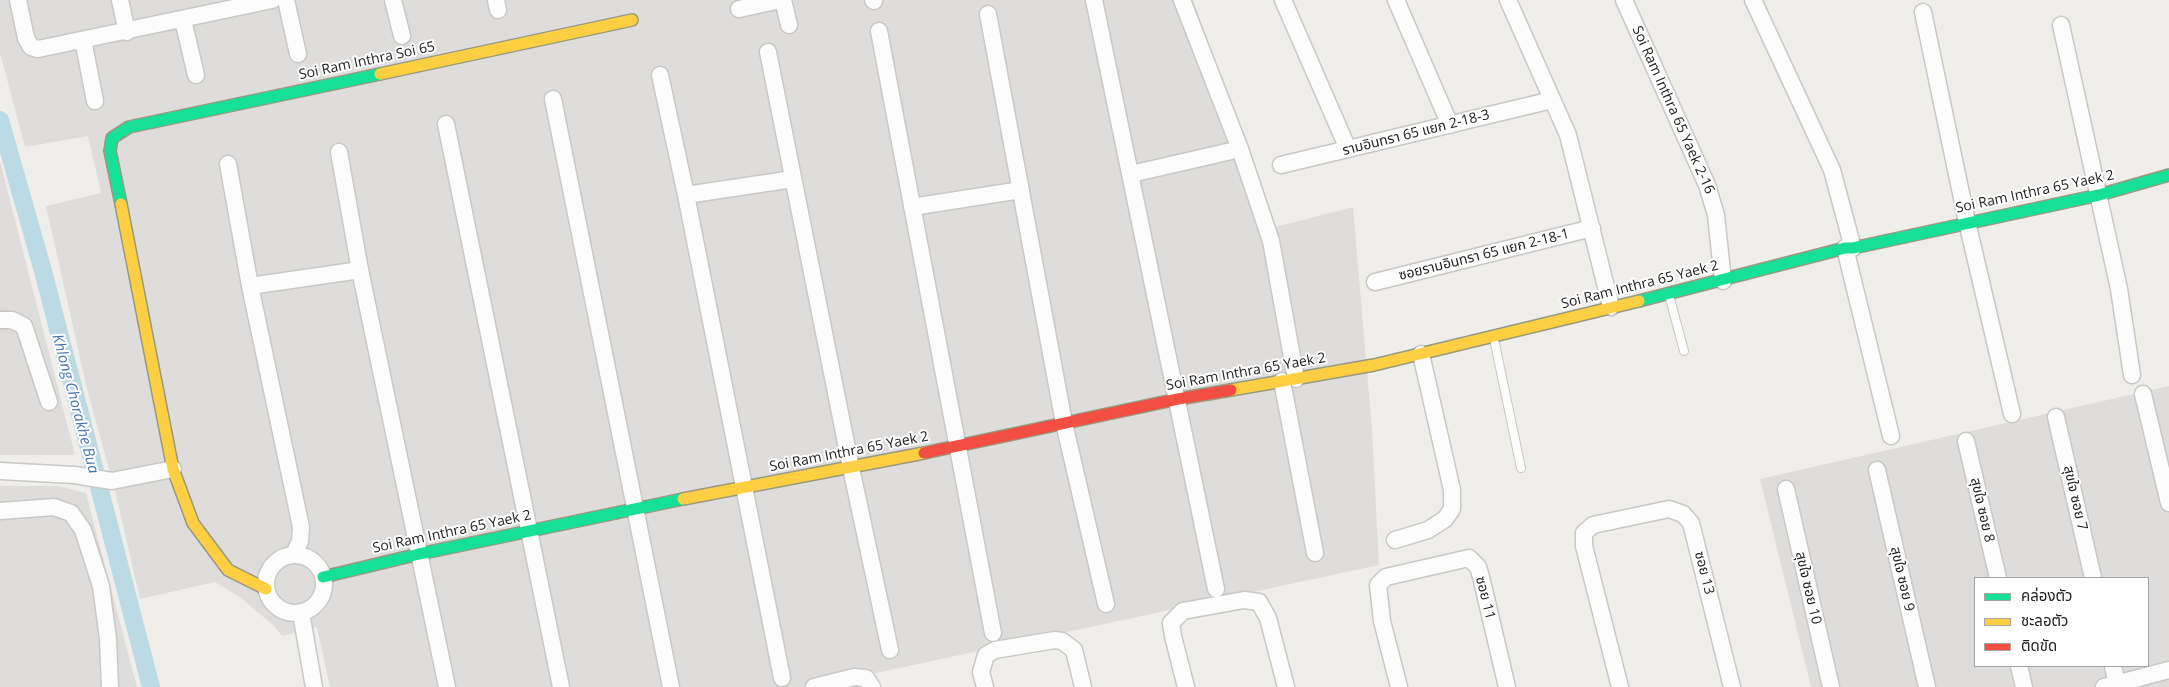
<!DOCTYPE html>
<html>
<head>
<meta charset="utf-8">
<style>
  body { margin:0 }
  #map { position:relative; width:2169px; height:687px; overflow:hidden; background:#f0eeea; font-family:"Open Sans","Noto Sans Thai",sans-serif }
  canvas { display:block }
  .legend { position:absolute; left:1974px; top:577px; width:175px; height:90px; box-sizing:border-box; background:#fff; border:1px solid #a6a6a6; margin:0; padding:6px 9px; list-style:none; font-size:15px; color:#212121 }
  .legend li { display:flex; align-items:center; gap:10px; height:25px }
  .legend b { width:25px; border:1px solid #a6a6a6 }
</style>
</head>
<body>
<div id="map">
<canvas width="2169" height="687"></canvas>
<ul class="legend">
<li><b style="height:6px;background:#16e098"></b>คล่องตัว</li>
<li><b style="height:6px;background:#ffcf43"></b>ชะลอตัว</li>
<li><b style="height:6px;background:#f24e42"></b>ติดขัด</li>
</ul>
</div>
<script>
const context = document.querySelector('canvas').getContext('2d');
context.lineJoin = 'round';
function fill(path, color) { context.fillStyle = color; context.fill(path, 'evenodd'); }
const shape = rows => new Path2D(rows.map(r => 'M' + r).join(''));
function strokePath(path, color, width, dash) { context.strokeStyle = color; context.lineWidth = width; context.lineCap = dash ? 'butt' : 'round'; context.setLineDash(dash || []); context.stroke(path); }
function label(font, color, halo, rows, align = 'center') {
  context.font = font + ' "Open Sans","Noto Sans Thai",sans-serif'; context.lineWidth = 4; context.setLineDash([]); context.textBaseline = 'middle'; context.strokeStyle = halo; context.fillStyle = color; for (const [text, x, y, turn = 0] of rows) {
    context.save(); context.translate(x, y); context.rotate((+turn || 0) * Math.PI / 180); context.textAlign = isNaN(turn) ? turn : align; if (halo) context.strokeText(text, 0, 0); context.fillText(text, 0, 0); context.restore();
  }
}
const residential = shape([
  [0,0,1193,0,1275,227,1353,207,1372,429,1379,565,811,687,330,687,317,627,282,636,274,626,241,598,215,582,140,599,116,495,86,385,46,206,101,193,88,136,25,147,0,53],
  [0,161,75,455,0,455],
  [2169,386,2169,687,1811,687,1760,479],
  [1975,578,2148,578,2148,666,1975,666],
  [0,486,58,486,86,493,137,687,0,687]
]);
const canal = shape([
  [0,120,43,271,151,687]
]);
const lane = shape([
  [1669,295,1684,351],
  [1494,339,1521,468]
]);
const street = shape([
  [18,0,26,38,31,47,38,49,272,0],
  [120,0,127,32],
  [286,0,298,54],
  [393,0,402,36],
  [496,0,498,10],
  [783,0,789,25],
  [873,0,874,1],
  [1094,0,1216,589],
  [1182,0,1240,149,1271,241,1296,379],
  [1283,0,1348,149],
  [1396,0,1450,125],
  [1508,0,1568,135,1611,307],
  [1624,0,1707,185,1716,215,1723,281],
  [1753,0,1832,170,1853,248],
  [739,9,781,0],
  [1923,12,1967,222,2012,414],
  [988,14,1064,423,1106,604],
  [183,20,196,75],
  [2061,25,2119,289,2132,375],
  [879,31,993,633],
  [83,40,95,101],
  [768,52,851,468,890,650],
  [660,75,686,195,782,678],
  [553,99,671,687],
  [446,124,561,687],
  [339,152,360,270,447,687],
  [228,164,250,286,301,527,300,541,294,554],
  [1281,165,1552,100],
  [1131,174,1240,149],
  [686,195,793,179],
  [912,207,1021,190],
  [1845,248,1891,436],
  [1375,282,1592,228],
  [250,286,360,270],
  [0,320,12,320,24,326,49,402],
  [1282,381,1315,553],
  [2143,394,2169,503],
  [2056,417,2093,578],
  [1966,441,1998,578],
  [1877,470,1927,687],
  [0,471,74,475,112,481,173,469],
  [1786,489,1831,687],
  [0,511,54,507,71,513,83,530,101,586,108,639,110,687],
  [1395,540,1428,530,1445,519,1452,509,1452,490,1421,354],
  '266 584a29 29 0 1 1 58 0a29 29 0 1 1-58 0Z',
  [301,613,314,687],
  [2019,666,2024,687],
  [2113,666,2117,684],
  [814,687,854,677,866,678,872,687],
  [985,687,981,672,986,655,995,650,1055,640,1062,641,1074,650,1083,687],
  [1186,687,1173,636,1171,623,1183,611,1244,600,1259,602,1268,618,1286,687],
  [1399,687,1382,621,1378,585,1386,577,1469,558,1478,567,1481,577,1507,687],
  [1620,687,1584,546,1584,533,1593,525,1669,509,1683,514,1691,523,1732,687],
  [2104,687,2169,670]
]);
const fast = shape([
  [121,204,110,151,112,138,129,127,380,74],
  [1639,301,1845,248,1853,248,2099,195,2169,175],
  [323,577,419,554,683,499]
]);
const slow = shape([
  [380,74,632,20],
  [121,204,173,469,193,523,228,570,266,589],
  [1231,390,1374,365,1639,301],
  [683,499,924,453]
]);
const jam = shape([
  [924,453,1178,399,1231,390]
]);
const streetNames = [
  ["Soi Ram Inthra Soi 65",367,61,-12],
  ["Soi Ram Inthra 65 Yaek 2-16",1673,110,66],
  ["รามอินทรา 65 แยก 2-18-3",1416,133,-14],
  ["Soi Ram Inthra 65 Yaek 2",2035,192,-12],
  ["ซอยรามอินทรา 65 แยก 2-18-1",1484,255,-14],
  ["Soi Ram Inthra 65 Yaek 2",1640,285,-14],
  ["Soi Ram Inthra 65 Yaek 2",1246,372,-10],
  ["Soi Ram Inthra 65 Yaek 2",849,452,-11],
  ["สุขใจ ซอย 7",2075,498,77],
  ["สุขใจ ซอย 8",1982,510,77],
  ["Soi Ram Inthra 65 Yaek 2",452,532,-12],
  ["ซอย 13",1704,573,76],
  ["สุขใจ ซอย 9",1902,579,77],
  ["สุขใจ ซอย 10",1808,588,77],
  ["ซอย 11",1485,598,76]
];
const waterNames = [
  ["Khlong Chorakhe Bua",75,404,75]
];
fill(residential, '#dfdddb');
strokePath(canal, '#bcdae4', 18);
strokePath(lane, '#c8c8c6', 10);
strokePath(street, '#c8c8c6', 19);
strokePath(fast, '#989a80', 14);
strokePath(slow, '#989a80', 14);
strokePath(jam, '#989a80', 14);
strokePath(lane, '#fdfcfc', 8);
strokePath(street, '#fdfcfc', 16);
strokePath(fast, '#16e098', 11);
strokePath(slow, '#ffcf43', 11);
strokePath(jam, '#f24e42', 11);
label('14px', '#212121', '#fff', streetNames);
label('italic 15px', '#4475af', '#fff', waterNames);
</script>
</body>
</html>
